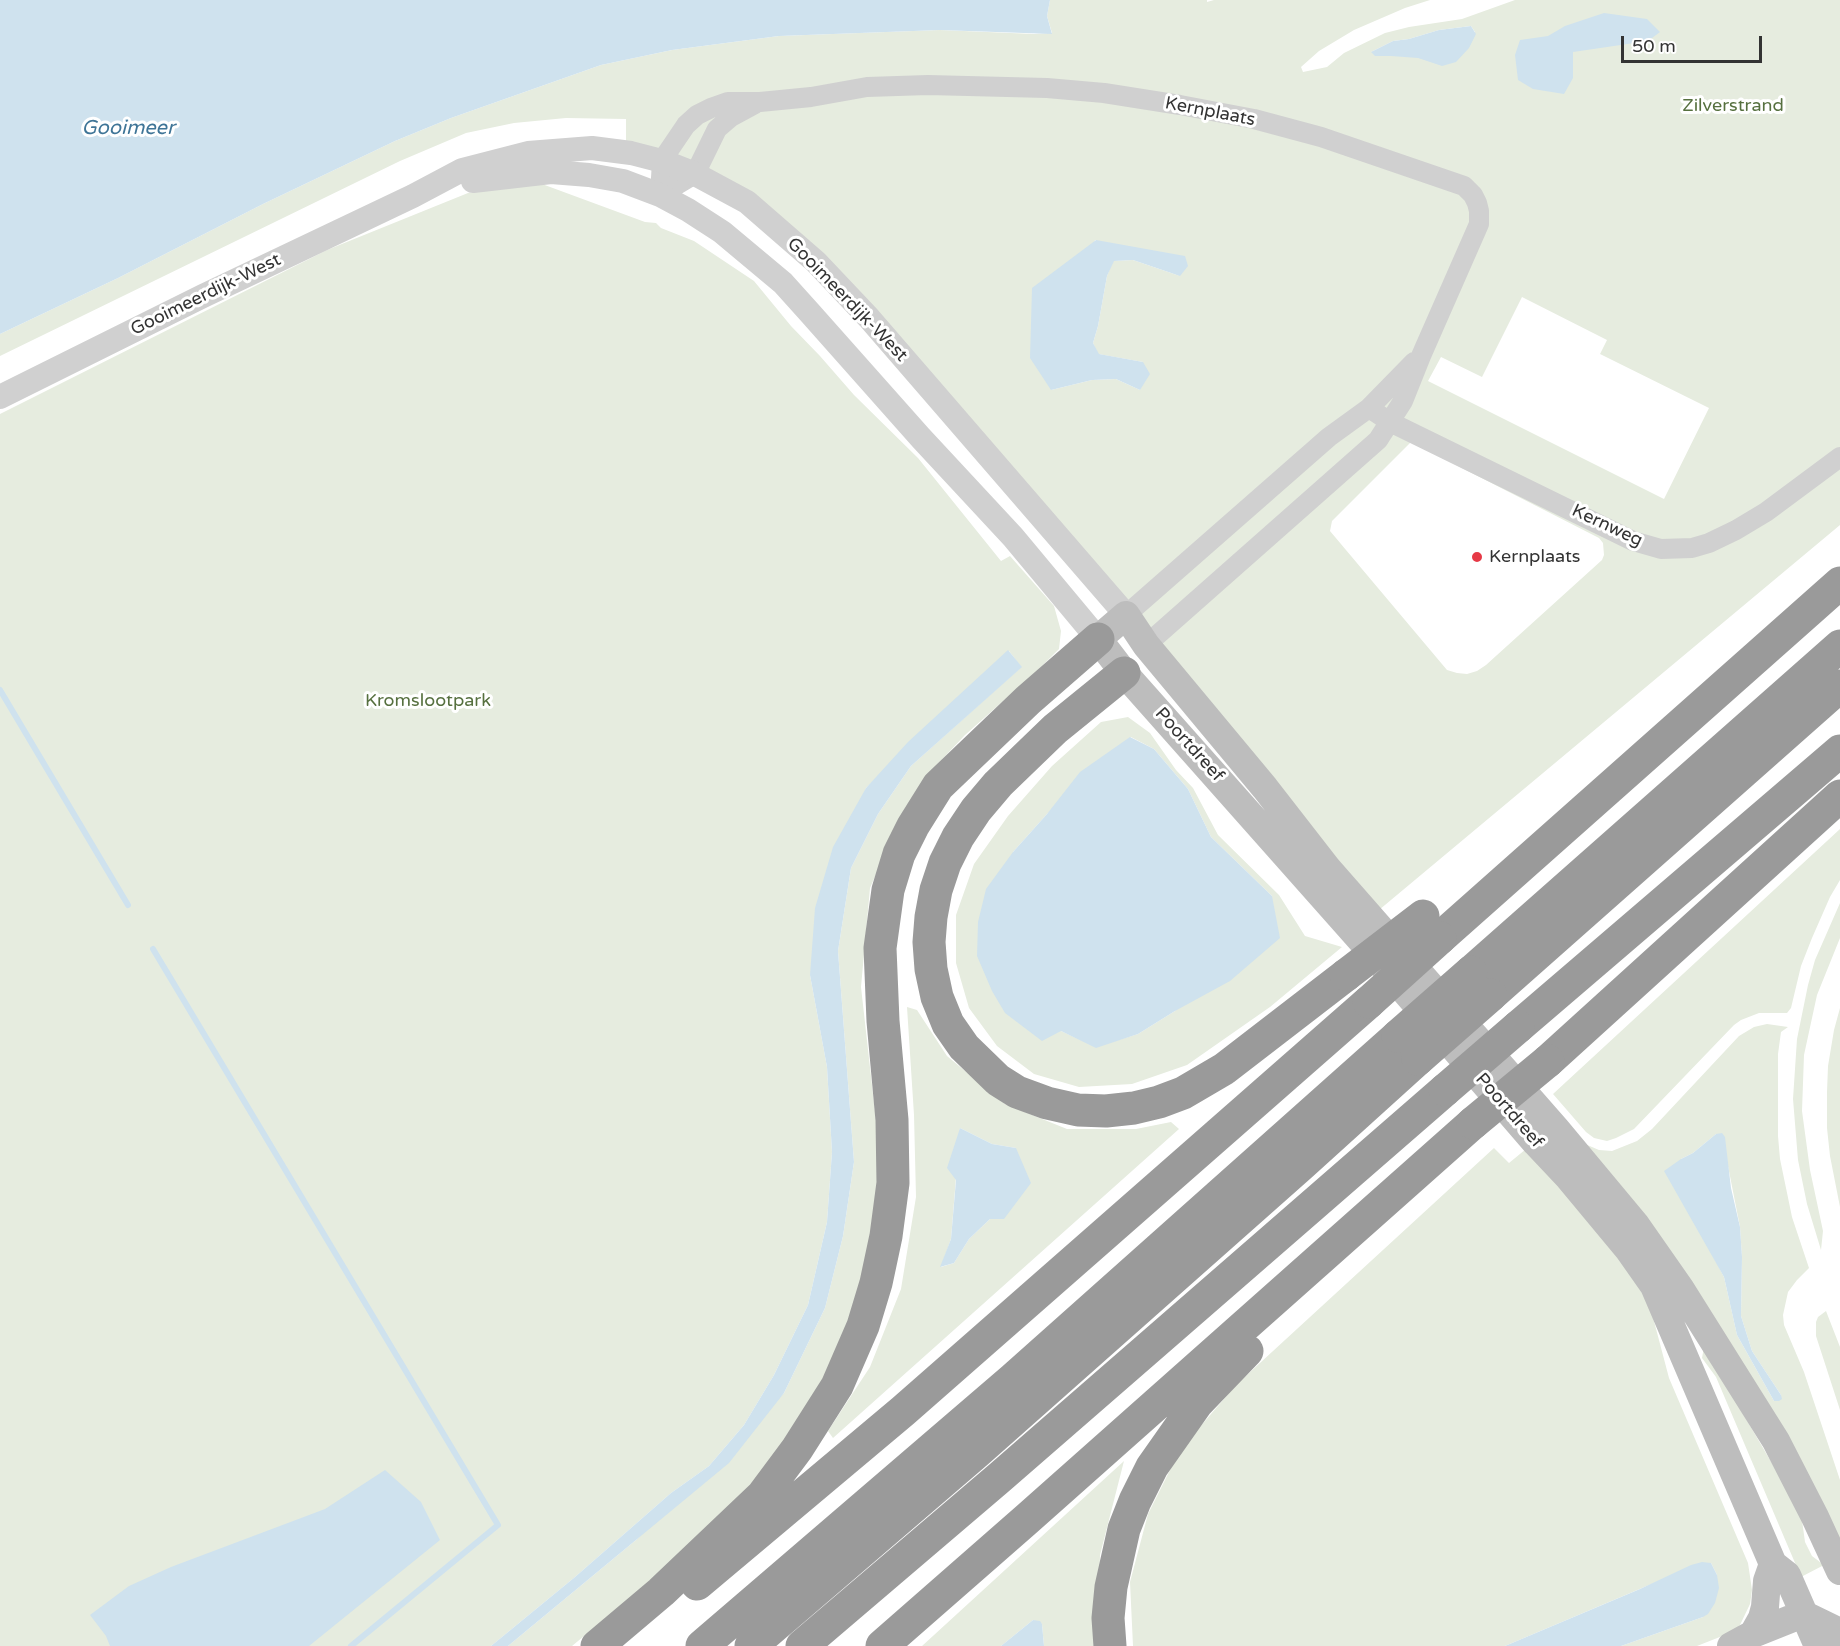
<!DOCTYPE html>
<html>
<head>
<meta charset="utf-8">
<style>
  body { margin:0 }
  #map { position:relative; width:1840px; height:1646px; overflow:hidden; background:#fff; font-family:"Varela Round",sans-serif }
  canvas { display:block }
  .scale { position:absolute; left:1621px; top:36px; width:141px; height:27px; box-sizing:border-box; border:3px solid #333; border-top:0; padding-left:8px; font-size:18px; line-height:21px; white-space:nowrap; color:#333; -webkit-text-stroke:4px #fff; paint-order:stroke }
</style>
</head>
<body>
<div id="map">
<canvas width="1840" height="1646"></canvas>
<div class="scale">50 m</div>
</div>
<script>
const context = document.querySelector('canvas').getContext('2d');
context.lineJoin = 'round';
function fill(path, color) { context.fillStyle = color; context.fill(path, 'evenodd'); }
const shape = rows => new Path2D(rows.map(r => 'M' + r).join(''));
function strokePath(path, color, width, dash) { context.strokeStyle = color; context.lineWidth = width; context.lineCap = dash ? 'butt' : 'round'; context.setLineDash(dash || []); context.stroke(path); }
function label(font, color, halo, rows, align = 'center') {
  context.font = font + ' "Varela Round",sans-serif'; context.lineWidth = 6; context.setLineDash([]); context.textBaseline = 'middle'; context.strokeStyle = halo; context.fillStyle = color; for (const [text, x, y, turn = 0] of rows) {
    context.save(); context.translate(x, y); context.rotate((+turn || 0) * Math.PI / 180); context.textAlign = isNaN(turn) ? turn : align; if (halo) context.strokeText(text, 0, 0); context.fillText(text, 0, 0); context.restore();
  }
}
const green = shape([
  [1050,0,1207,0,1207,2,1214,0,1430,0,1405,8,1354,30,1319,51,1301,67,1303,72,1327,67,1344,53,1385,33,1409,27,1462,19,1515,0,1840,0,1840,525,1379,910,781,222,626,145,626,119,566,118,514,123,466,133,400,161,0,356,0,334,118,278,263,204,395,141,451,118,601,65,672,50,779,36,940,30,1034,34,1052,33,1047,16],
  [1471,26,1475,32,1371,52,1393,41,1409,39,1439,30],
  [1095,240,1180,276,1133,260,1113,261,1107,276,1098,326,1093,343,1098,354,1143,362,1140,390,1116,379,1092,380,1051,390],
  [1522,297,1607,340,1600,354,1709,408,1664,499,1428,381,1441,357,1482,377],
  [1411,442,1599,538,1603,543,1604,555,1602,560,1486,665,1477,671,1467,674,1457,673,1447,670,1330,531,1332,521],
  [542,184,645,222,656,223,661,228,694,241,754,281,791,326,820,356,854,395,918,458,1001,561,1010,556,1054,606,1061,631,1059,649,1039,669,965,735,933,769,905,808,870,888,861,987,877,1130,878,1221,857,1310,813,1403,749,1489,676,1560,572,1646,508,1646,636,1540,784,1393,825,1308,843,1236,854,1162,838,951,851,868,878,814,911,766,1021,667,1009,651,866,788,810,975,827,1067,832,1152,827,1222,808,1305,774,1375,744,1425,709,1466,671,1493,575,1577,491,1646,0,1646,0,414,327,250,468,193],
  [1128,717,1150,733,1176,770,1193,788,1218,835,1279,895,1305,936,1342,947,1270,1007,1187,1065,1132,1084,1079,1087,1034,1074,997,1046,969,1008,956,963,956,915,974,864,1008,816,1052,766,1101,722],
  [1131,737,1154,749,1188,789,1211,837,1272,896,1175,1011,1138,1034,1096,1047,1061,1031,1013,852,1047,814],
  [1840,829,1840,880,1830,897,1812,938,1801,966,1791,1008,1787,1013,1759,1013,1741,1020,1734,1025,1634,1129,1616,1138,1607,1141,1594,1138,1586,1132,1553,1094],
  [1840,903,1840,938,1817,995,1804,1055,1802,1111,1810,1170,1823,1231,1821,1250,1807,1204,1798,1160,1793,1099,1797,1039,1808,985,1815,960],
  [907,1007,917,1010,947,1056,1005,1104,1067,1129,1136,1129,1171,1122,1179,1129,833,1438,828,1431,870,1367,901,1289,916,1197,914,1115],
  [960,1128,992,1144,1016,1148,990,1219,969,1239,954,1263,941,1267,951,1239],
  [1840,1008,1840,1207,1830,1156,1827,1128,1827,1092,1828,1066,1834,1030],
  [1767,1024,1788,1027,1781,1032,1778,1054,1778,1136,1780,1159,1792,1217,1809,1268,1797,1280,1788,1292,1783,1315,1784,1325,1804,1372,1840,1480,1840,1542,1585,1144,1599,1150,1612,1151,1637,1141,1652,1129,1739,1036,1754,1027],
  [1716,1134,1728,1166,1740,1227,1742,1257,1741,1316,1752,1351,1781,1395,1774,1401,1737,1335,1724,1277,1711,1252,1681,1159,1693,1153],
  [1494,1148,1509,1163,1526,1149,1583,1210,1644,1291,1650,1306,1669,1378,1748,1563,1752,1590,1750,1604,1740,1625,1735,1631,1697,1646,1621,1646,1703,1617,1717,1575,1711,1563,1661,1580,1505,1646,1133,1646,1130,1582,1148,1514,1180,1450,1236,1385],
  [1826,1311,1840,1347,1840,1410,1816,1336,1816,1322,1818,1317],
  [1704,1347,1801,1513,1805,1542,1812,1556,1824,1565,1801,1577,1716,1377,1702,1358],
  [1124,1461,1100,1555,1097,1646,1044,1646,1042,1624,1033,1620,1001,1646,922,1646]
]);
const water = shape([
  [0,0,1050,0,1047,16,1052,34,940,30,779,36,672,50,601,65,451,118,395,141,263,204,118,278,0,334],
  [1604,13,1647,19,1660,32,1648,41,1573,52,1573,78,1564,94,1533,89,1518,80,1515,55,1520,40,1548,36,1565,26],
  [1471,26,1476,34,1469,48,1456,62,1442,66,1418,58,1391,56,1375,56,1371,52,1393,41,1409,39,1439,30],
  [1096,240,1185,256,1188,266,1180,276,1133,260,1114,261,1107,276,1098,326,1093,343,1099,354,1143,362,1150,374,1140,390,1116,379,1092,380,1051,390,1030,358,1032,288],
  [1008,650,1022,667,911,766,878,814,851,868,838,951,854,1162,843,1236,825,1308,784,1393,729,1463,508,1646,491,1646,575,1577,671,1493,709,1466,744,1425,774,1375,808,1305,827,1222,832,1152,827,1067,810,975,815,908,833,847,866,788,908,742],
  [1130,737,1154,749,1188,789,1211,837,1272,896,1280,938,1230,981,1175,1011,1138,1034,1096,1048,1061,1031,1042,1041,1005,1013,992,991,977,956,978,922,986,889,1013,852,1047,814,1080,772],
  [960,1128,992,1144,1016,1148,1031,1183,1004,1219,990,1219,969,1239,954,1263,940,1267,951,1239,956,1180,947,1168],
  [1722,1133,1725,1137,1731,1188,1740,1227,1742,1257,1741,1316,1752,1351,1781,1395,1782,1399,1779,1401,1774,1401,1737,1335,1724,1277,1664,1171,1681,1159,1693,1153,1716,1134],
  [385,1470,421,1502,440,1540,309,1646,110,1646,106,1636,90,1615,129,1586,171,1567,325,1509],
  [1702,1562,1711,1563,1717,1575,1719,1588,1715,1603,1708,1614,1703,1617,1621,1646,1505,1646,1640,1589,1691,1565],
  [1033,1620,1040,1621,1042,1624,1044,1646,1001,1646]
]);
const stream = shape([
  [0,690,128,905],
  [153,949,498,1525,351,1646]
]);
const minor = shape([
  [660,195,662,161,665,156,686,125,697,115,711,108,728,102,760,102,811,97,867,87,928,85,1047,88,1104,93,1180,105,1254,119,1321,137,1464,186,1473,195,1477,203,1479,211,1479,224,1421,356,1403,401,1378,440,1146,645],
  [660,195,695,174,717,129,731,117,755,104],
  [1369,408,1390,422,1633,541,1661,549,1692,548,1709,543,1736,530,1766,512,1840,457],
  [1126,615,1329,437,1369,408,1414,362]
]);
const tertiary = shape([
  [473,181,551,172,589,175,623,181,660,195,688,210,722,232,783,283,810,313,921,438,1013,537,1098,639],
  [0,397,203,296,413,196,462,170,528,153,592,148,631,153,662,161,695,174,747,202,816,262,869,318,1126,615]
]);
const secondary = shape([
  [1753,1634,1762,1618,1765,1607,1767,1581,1773,1564],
  [1731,1646,1753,1634,1803,1614,1836,1630,1840,1636],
  [1818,1646,1787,1575,1773,1564,1654,1286,1628,1249,1569,1178,1536,1143,1361,940,1124,673,1098,639,1126,615,1146,645,1265,788,1328,869,1556,1129,1636,1225,1680,1288,1776,1441,1815,1517,1840,1571]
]);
const motorway = shape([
  [1124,673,1055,729,998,784,976,810,958,837,945,863,936,890,931,917,929,942,931,969,937,997,948,1024,964,1047,998,1080,1017,1092,1047,1103,1078,1110,1106,1111,1134,1108,1159,1102,1183,1093,1224,1069,1346,975],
  [1440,938,1840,583],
  [1471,972,1840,646],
  [1491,995,1840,686],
  [1518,1027,1840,751],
  [1548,1061,1840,796],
  [697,1584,903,1411,1369,1002],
  [597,1646,661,1592,762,1496,797,1449,837,1386,863,1326,876,1283,886,1236,893,1183,892,1120,883,1021,880,948,888,890,899,854,913,826,938,786,1028,700,1098,639],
  [702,1646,1013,1379,1398,1036],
  [751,1646,977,1452,1301,1165,1418,1059],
  [802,1646,999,1478,1445,1090],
  [882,1646,1027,1519,1473,1123],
  [1110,1646,1108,1618,1111,1587,1124,1529,1135,1501,1152,1467,1197,1403,1247,1351]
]);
const motorwayBridge = shape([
  [1346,975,1423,916],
  [1369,1002,1440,938],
  [1398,1036,1471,972],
  [1418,1059,1491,995],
  [1445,1090,1518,1027],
  [1473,1123,1548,1061]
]);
const markers = [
  [1477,557,6,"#e63946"]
];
const parkNames = [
  ["Zilverstrand",1733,106],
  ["Kromslootpark",428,701]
];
const streetNames = [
  ["Kernplaats",1210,112,11],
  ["Gooimeerdijk-West",206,295,-26],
  ["Gooimeerdijk-West",847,300,46],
  ["Kernweg",1607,526,25],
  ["Poortdreef",1189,745,48],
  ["Poortdreef",1509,1111,49]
];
const poiNames = [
  ["Kernplaats",1489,557]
];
const waterNames = [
  ["Gooimeer",128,129]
];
fill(green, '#e6ecdf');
fill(water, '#cfe2ee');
strokePath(stream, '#cfe2ee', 6);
strokePath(minor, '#d0d0d0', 20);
strokePath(tertiary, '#d0d0d0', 24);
strokePath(secondary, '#bdbdbd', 28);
strokePath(motorway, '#9a9a9a', 33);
strokePath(motorwayBridge, '#9a9a9a', 33);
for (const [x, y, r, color] of markers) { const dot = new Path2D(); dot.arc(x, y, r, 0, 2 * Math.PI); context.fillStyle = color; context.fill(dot); strokePath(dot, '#fff', 2); }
label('18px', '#56703f', '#fff', parkNames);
label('18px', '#333', '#fff', streetNames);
label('18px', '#333', '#fff', poiNames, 'left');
label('italic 20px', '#3f7597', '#fff', waterNames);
</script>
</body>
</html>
